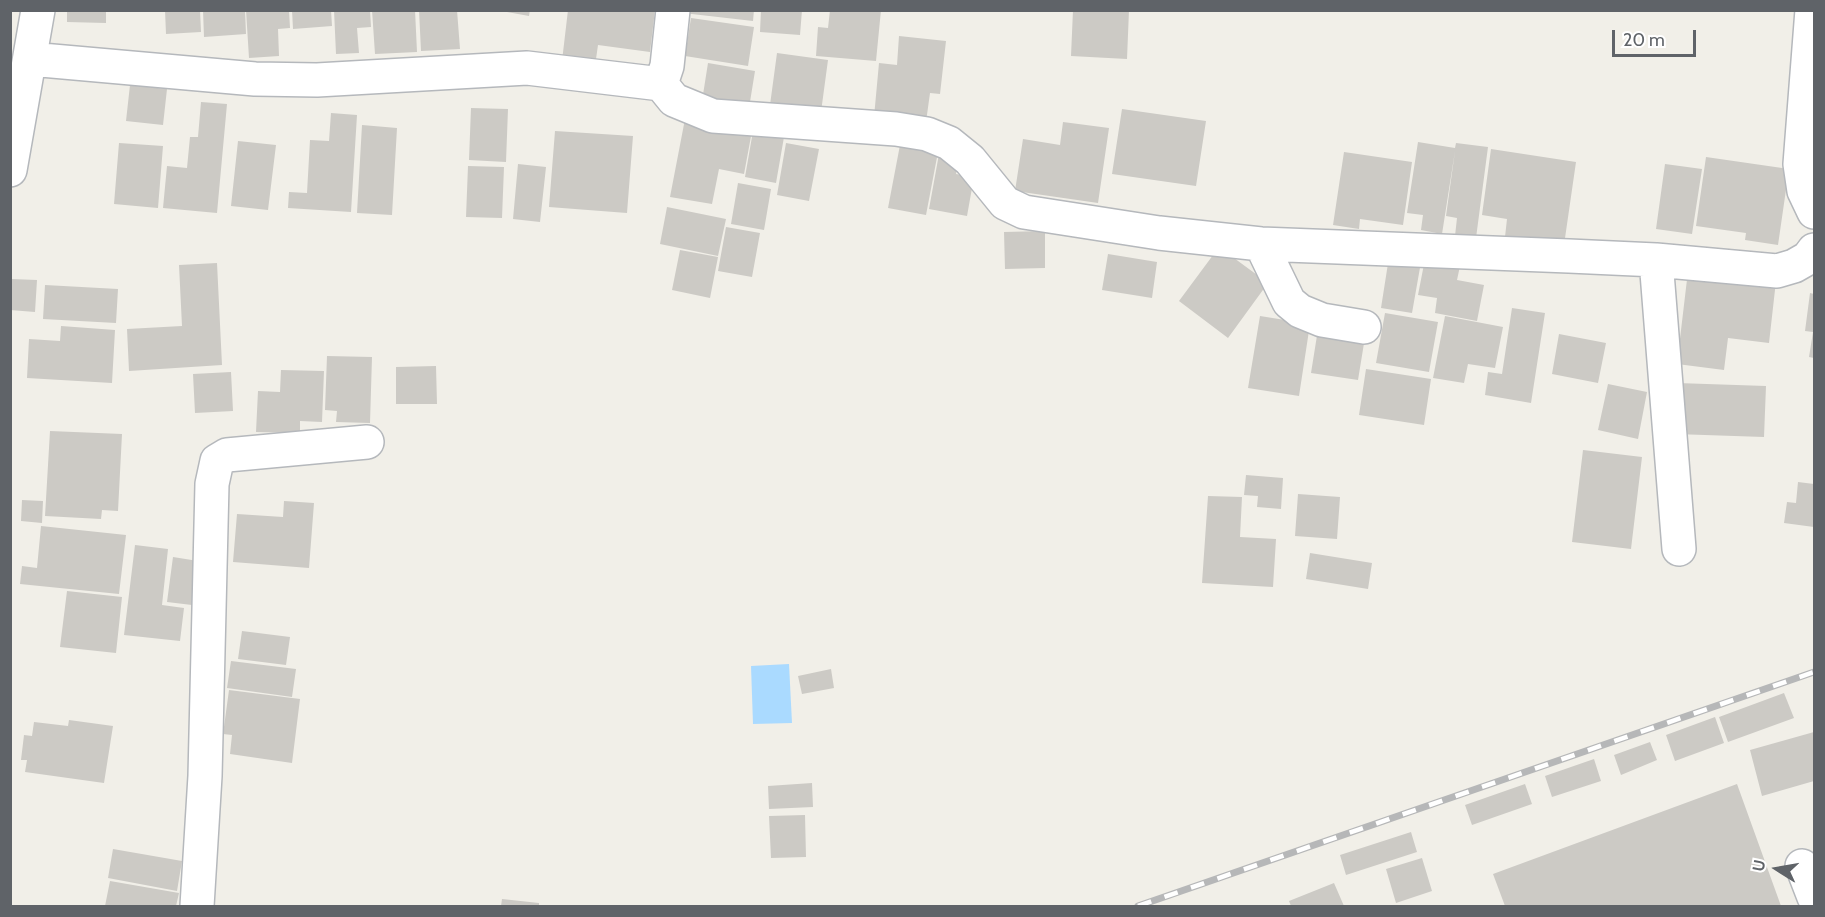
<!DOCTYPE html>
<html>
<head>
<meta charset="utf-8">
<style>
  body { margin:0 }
  #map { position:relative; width:1825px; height:917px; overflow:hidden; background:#f1efe8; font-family:Cabin,sans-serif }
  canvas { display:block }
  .frame { position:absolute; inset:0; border:12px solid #5f6368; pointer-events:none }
  .north { position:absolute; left:1747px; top:839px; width:60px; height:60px; -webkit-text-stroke:4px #fff; paint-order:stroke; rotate:281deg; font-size:16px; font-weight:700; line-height:24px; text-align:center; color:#5f6368 }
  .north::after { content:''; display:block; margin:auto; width:21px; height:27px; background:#5f6368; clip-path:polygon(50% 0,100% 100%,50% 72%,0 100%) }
  .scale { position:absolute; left:1612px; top:30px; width:84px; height:27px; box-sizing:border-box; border:3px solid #5f6368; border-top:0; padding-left:8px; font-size:18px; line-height:21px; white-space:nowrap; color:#5f6368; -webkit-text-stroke:4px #fff; paint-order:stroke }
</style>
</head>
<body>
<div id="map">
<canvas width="1825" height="917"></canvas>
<div class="frame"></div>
<div class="north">U</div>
<div class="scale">20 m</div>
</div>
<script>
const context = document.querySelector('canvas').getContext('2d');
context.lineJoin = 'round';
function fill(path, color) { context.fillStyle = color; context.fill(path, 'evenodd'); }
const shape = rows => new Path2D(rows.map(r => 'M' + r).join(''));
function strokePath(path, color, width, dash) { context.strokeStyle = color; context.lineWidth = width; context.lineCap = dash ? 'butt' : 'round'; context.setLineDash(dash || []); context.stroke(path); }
const water = shape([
  [789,664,792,723,753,724,751,666]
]);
const building = shape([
  [67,10,106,10,106,23,67,22],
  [165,10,200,10,201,32,166,34],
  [203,10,245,10,246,34,204,37],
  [246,10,289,10,290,28,278,29,279,56,249,58],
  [292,10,331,10,332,26,293,29],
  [334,10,370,10,371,27,357,28,359,53,336,54],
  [372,10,415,10,417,52,375,54],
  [419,10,457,10,460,49,421,51],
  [496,10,530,10,529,16],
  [568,10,655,10,650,52,598,45,595,66,562,61],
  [683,10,754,10,753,21,683,13],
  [761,10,802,10,800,35,760,32],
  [830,10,881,10,876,61,816,56,818,27,828,28],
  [1073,10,1129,10,1127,59,1071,56],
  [691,18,754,27,748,66,685,56],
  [899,36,946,41,940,94,930,93,926,122,874,117,879,63,897,65],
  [777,53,828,60,821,112,770,105],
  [708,63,755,71,749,108,702,101],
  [130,85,167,89,163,125,126,121],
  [201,102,227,104,217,213,163,208,167,166,187,168,190,137,198,137],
  [471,108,508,109,506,162,469,160],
  [1122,109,1206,121,1196,186,1112,174],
  [331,113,357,115,351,212,288,208,289,192,307,193,310,140,329,141],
  [685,119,752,131,744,174,719,169,712,204,670,197],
  [1063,122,1109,128,1098,203,1015,191,1023,139,1060,145],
  [362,125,397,128,392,215,357,213],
  [555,131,633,136,627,213,549,207],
  [753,131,784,137,776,183,745,177],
  [238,141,276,145,268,210,231,206],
  [1418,142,1455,148,1456,143,1488,147,1476,238,1455,236,1457,218,1446,216,1455,151,1442,234,1421,230,1423,215,1407,213],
  [119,143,163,146,158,208,114,204],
  [786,143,819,149,809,201,777,195],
  [900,145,938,152,926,215,888,208],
  [1491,149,1576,162,1564,245,1505,237,1507,219,1482,215],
  [1344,152,1412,162,1403,225,1360,219,1359,229,1333,225],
  [939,154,958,158,956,174,974,177,967,216,929,209],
  [1706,157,1789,169,1778,245,1745,240,1746,233,1696,226],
  [518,164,546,167,540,222,513,219],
  [1665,164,1702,169,1692,234,1656,229],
  [468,166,504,167,502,218,466,217],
  [738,183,771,189,764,230,731,224],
  [667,207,726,219,718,256,660,244],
  [726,227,760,233,752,277,718,271],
  [1045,231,1045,268,1005,269,1004,232],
  [1219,247,1268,283,1228,338,1179,301],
  [680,250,718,257,710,298,672,290],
  [1108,254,1157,262,1152,298,1102,290],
  [1389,257,1421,262,1412,313,1381,308],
  [1425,259,1460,266,1457,280,1484,285,1477,321,1435,313,1437,298,1418,295],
  [217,263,222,365,129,371,127,329,182,326,179,265],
  [1688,271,1776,281,1769,343,1728,338,1724,370,1677,364],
  [11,279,37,280,35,312,10,310],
  [45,285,118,289,116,323,43,319],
  [1810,293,1814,294,1814,358,1809,357,1813,332,1805,331],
  [1512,308,1545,313,1531,403,1485,395,1488,372,1502,374],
  [1385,313,1438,322,1429,372,1376,363],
  [1260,316,1310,324,1299,396,1248,388],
  [1445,316,1503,327,1495,368,1468,364,1464,383,1433,378],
  [1319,323,1366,331,1358,380,1311,373],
  [61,326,115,330,112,383,27,378,29,339,60,341],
  [1559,334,1606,343,1598,383,1552,374],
  [327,356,372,357,370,423,336,422,337,411,325,410],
  [436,366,437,404,396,404,396,367],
  [1366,369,1431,379,1424,425,1359,415],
  [281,370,324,371,322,422,300,421,300,433,256,432,258,391,280,392],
  [231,372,233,411,195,413,193,374],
  [1677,383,1766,386,1764,437,1675,434],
  [1608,384,1647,392,1638,439,1598,430],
  [50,431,122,434,118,511,102,510,101,519,45,516],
  [1583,450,1642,457,1631,549,1572,542],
  [1246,475,1283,478,1281,509,1257,507,1258,496,1244,495],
  [1798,482,1814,484,1814,527,1784,523,1787,502,1796,503],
  [1298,494,1340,497,1337,539,1295,536],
  [1208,496,1242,497,1240,537,1276,539,1273,587,1202,583],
  [22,500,43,501,42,523,21,521],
  [284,501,314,503,309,568,233,562,237,514,283,517],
  [41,526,126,535,119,594,20,584,22,566,37,568],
  [135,545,168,549,162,605,184,608,180,641,124,635],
  [1310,553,1372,563,1368,589,1306,579],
  [173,557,198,561,192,605,167,602],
  [67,591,122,597,116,653,60,647],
  [242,631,290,637,286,665,238,659],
  [231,661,296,669,292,697,227,688],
  [831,669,834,688,802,694,798,676],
  [229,690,300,699,292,763,230,754,232,735,223,734],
  [1784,693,1794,718,1728,742,1719,717],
  [1715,717,1724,743,1675,761,1666,735],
  [69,720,113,726,104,783,25,772,27,760,21,760,24,735,32,736,34,722,68,726],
  [1814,732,1814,781,1762,796,1750,750],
  [1650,742,1657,760,1621,775,1614,755],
  [1594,759,1601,781,1552,797,1545,776],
  [812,783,813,807,769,809,768,786],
  [1525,784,1532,804,1472,825,1465,805],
  [1737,784,1781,906,1505,906,1493,874],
  [805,815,806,857,771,858,769,816],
  [1411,832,1417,852,1346,875,1340,855],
  [113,849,182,861,177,891,108,878],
  [1422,858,1432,891,1396,903,1386,869],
  [110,881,179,893,176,906,105,906],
  [1334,883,1344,906,1291,906,1289,901],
  [502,899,539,903,539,906,501,906]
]);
const minor = shape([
  [673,10,667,66,661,84,674,100,713,116,896,129,927,134,949,143,970,160,1005,203,1024,212,1159,233,1261,244,1569,256,1656,260,1777,271,1794,266,1808,258,1814,250],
  [1812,10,1800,164,1804,191,1814,212],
  [30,59,255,79,317,80,527,68,661,84],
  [10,170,38,10],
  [1261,244,1289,302,1300,311,1322,320,1364,327],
  [1656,260,1679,549],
  [1802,866,1814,897],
  [197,906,205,776,212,484,217,461,227,455,367,442]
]);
const rail = shape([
  [1138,906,1814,672]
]);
fill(water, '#aadaff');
fill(building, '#cccac5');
strokePath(minor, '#b5b8bc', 36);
strokePath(minor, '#fff', 33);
strokePath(rail, '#b6b7b8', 7);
strokePath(rail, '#fff', 4.5, [14]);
</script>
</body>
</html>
